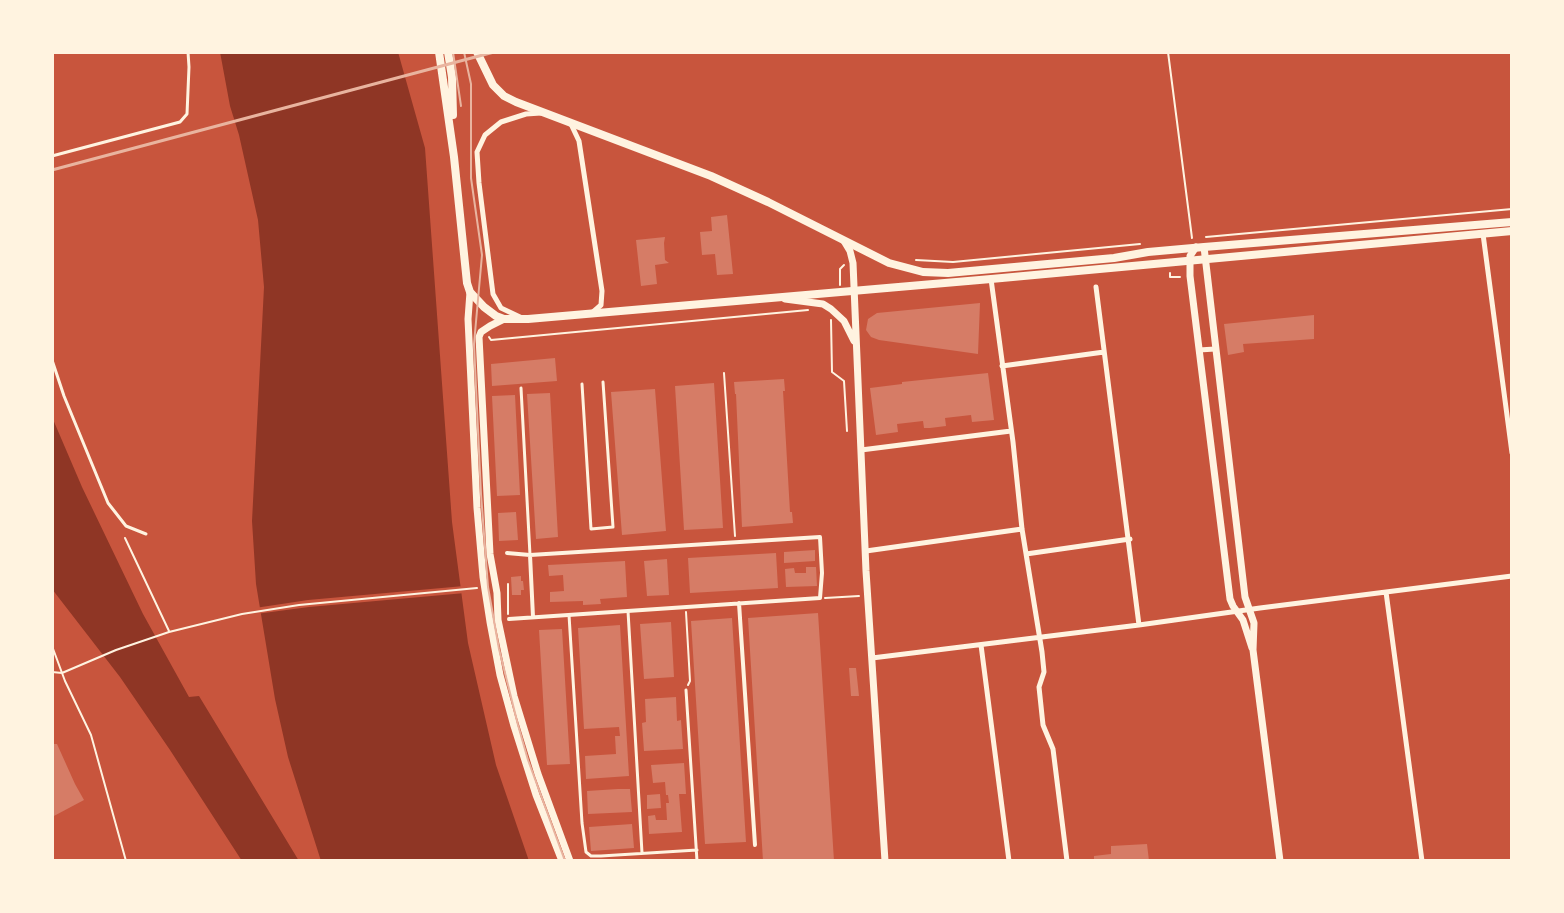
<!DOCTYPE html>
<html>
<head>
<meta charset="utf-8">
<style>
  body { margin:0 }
  #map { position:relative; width:1564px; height:913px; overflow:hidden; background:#c8553d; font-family:Raleway,sans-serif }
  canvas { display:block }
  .frame { position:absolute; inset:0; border:54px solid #fff3e0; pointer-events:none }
</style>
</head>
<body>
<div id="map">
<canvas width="1564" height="913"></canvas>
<div class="frame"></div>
</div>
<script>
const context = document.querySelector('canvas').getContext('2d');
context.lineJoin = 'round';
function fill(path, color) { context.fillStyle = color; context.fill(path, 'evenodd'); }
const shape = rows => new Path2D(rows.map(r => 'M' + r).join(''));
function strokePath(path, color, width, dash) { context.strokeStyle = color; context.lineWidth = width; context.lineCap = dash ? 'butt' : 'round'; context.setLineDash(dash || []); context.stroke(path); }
const water = shape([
  [220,52,398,52,425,148,452,522,468,643,496,765,529,861,321,861,288,757,275,699,256,584,252,521,264,287,258,220,239,135,230,106],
  [52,417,82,487,143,614,189,697,199,696,299,861,242,861,170,750,120,677,52,589]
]);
const pier = shape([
  [464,586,465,593,309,607,256,614,255,608,308,600]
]);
const building = shape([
  [727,215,733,274,717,275,715,254,702,255,700,232,712,231,711,217],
  [665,237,664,243,665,260,669,263,655,265,657,284,641,286,636,240],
  [980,303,978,354,879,340,871,337,866,330,868,319,877,313],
  [1314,315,1314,339,1243,344,1244,352,1228,355,1224,324],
  [555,358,557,381,492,386,491,364],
  [988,373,994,420,972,422,971,415,945,418,946,426,930,428,924,428,923,421,897,424,898,432,876,435,870,388,902,384,902,382],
  [784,379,785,391,783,391,790,512,792,512,793,523,742,527,736,394,735,394,734,382],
  [714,383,723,528,684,530,675,386],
  [655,389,666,531,622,535,611,392],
  [550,393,558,537,536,539,527,394],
  [515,395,520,495,497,496,492,396],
  [516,512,518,540,499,541,498,513],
  [815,550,815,561,784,563,784,552],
  [776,553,778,588,690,593,688,558],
  [667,559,669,595,647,596,644,561],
  [625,561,627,597,600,599,601,604,583,605,583,601,550,602,550,592,564,591,563,575,549,576,548,565],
  [806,567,816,567,817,586,786,587,785,569,794,568,795,573,806,573],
  [521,576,521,581,523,581,524,590,521,590,521,595,512,595,511,577],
  [818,613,834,861,763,861,748,618],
  [732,618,746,842,705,844,691,621],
  [671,622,674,677,644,679,640,624],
  [620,625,629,776,586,779,585,756,616,754,615,736,620,736,619,727,584,729,578,628],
  [562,629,570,764,547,765,539,630],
  [849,668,856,668,859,696,851,696],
  [676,697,677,721,681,720,683,749,644,751,642,723,646,722,645,699],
  [52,744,57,744,75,784,84,800,52,817],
  [684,763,686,794,679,794,682,832,649,834,648,816,655,815,656,820,667,820,666,803,669,803,668,795,666,795,665,782,653,783,651,765],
  [618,789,630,789,632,812,588,814,587,791],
  [660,794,661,808,647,809,647,795],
  [632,824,634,848,591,851,589,827],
  [1147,844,1149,861,1094,861,1094,856,1111,854,1111,846]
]);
const path = shape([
  [1168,52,1192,238],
  [1206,237,1512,209],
  [916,260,953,262,1140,244],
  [1170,273,1170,277,1180,277],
  [840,285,840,269,844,265],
  [831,320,832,372,844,381,847,431],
  [489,337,491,340,808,310],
  [724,373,735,536],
  [125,538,169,631],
  [508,584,508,614],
  [825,598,859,596],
  [686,612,690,681,688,685],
  [52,646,65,681,91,735,126,861],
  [52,672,62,673,116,650,169,632,242,614,299,605,477,588]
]);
const service = shape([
  [52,156,180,122,187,114,189,67,188,52],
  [52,360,64,396,108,503,126,526,146,534],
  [582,384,591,529,613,527,603,382],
  [521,388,530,555],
  [628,611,642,853],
  [569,615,582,823,586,852,591,856,601,856,697,850],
  [686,690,697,861]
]);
const pedestrian = shape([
  [507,553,530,555,820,537,822,573,820,598,509,619],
  [530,555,533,617],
  [739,603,755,845]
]);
const minor = shape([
  [570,122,579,141,602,291,601,305,593,312],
  [1483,234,1512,453],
  [991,279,1013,442,1022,529,1042,652,1044,672,1039,687,1043,725,1053,749,1067,861],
  [1096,287,1139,625],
  [520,317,501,308,493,294,479,183,477,152,485,135,501,122,526,114,541,113],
  [1199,350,1215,349],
  [1002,366,1104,352],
  [861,450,1011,431],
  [866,551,1022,529],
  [1026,554,1130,539],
  [1386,592,1422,861],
  [981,645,1009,861],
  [872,658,1139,625,1260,608,1512,576]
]);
const tertiary = shape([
  [844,241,850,251,853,263,866,571,885,861],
  [1196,247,1190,256,1190,276,1230,599,1233,606,1243,620,1252,648],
  [1204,247,1245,597,1254,623,1253,650,1280,861],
  [470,292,468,319,477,508,483,577,490,622,500,675,514,726,536,795,562,861],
  [785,299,823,304,831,309,844,321,854,341],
  [504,319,490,326,481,332,479,337,490,554,497,593,498,620,514,696,538,774,570,861]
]);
const secondary = shape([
  [439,52,454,157,467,283,470,292,484,307,496,316,504,319,528,319,991,279,1512,231],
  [448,52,452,77,453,115],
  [477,52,493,85,504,96,516,102,711,176,768,202,889,263,923,272,948,273,1114,258,1148,252,1204,247,1512,222]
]);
const tram = shape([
  [453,52,461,106],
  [464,52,471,84,471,178,482,255,474,344,481,494,488,587,499,649,518,725,528,760,565,861]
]);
const rail = shape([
  [52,170,494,52]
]);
fill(water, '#8f3625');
fill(pier, '#c8553d');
fill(building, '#d67c66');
strokePath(path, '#fff3e0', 2);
strokePath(service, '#fff3e0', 3);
strokePath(pedestrian, '#fff3e0', 4);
strokePath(minor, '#fff3e0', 5);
strokePath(tertiary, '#fff3e0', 7);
strokePath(secondary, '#fff3e0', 8);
strokePath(tram, '#e9b49f', 2);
strokePath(rail, '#e9b49f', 3);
</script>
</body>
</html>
